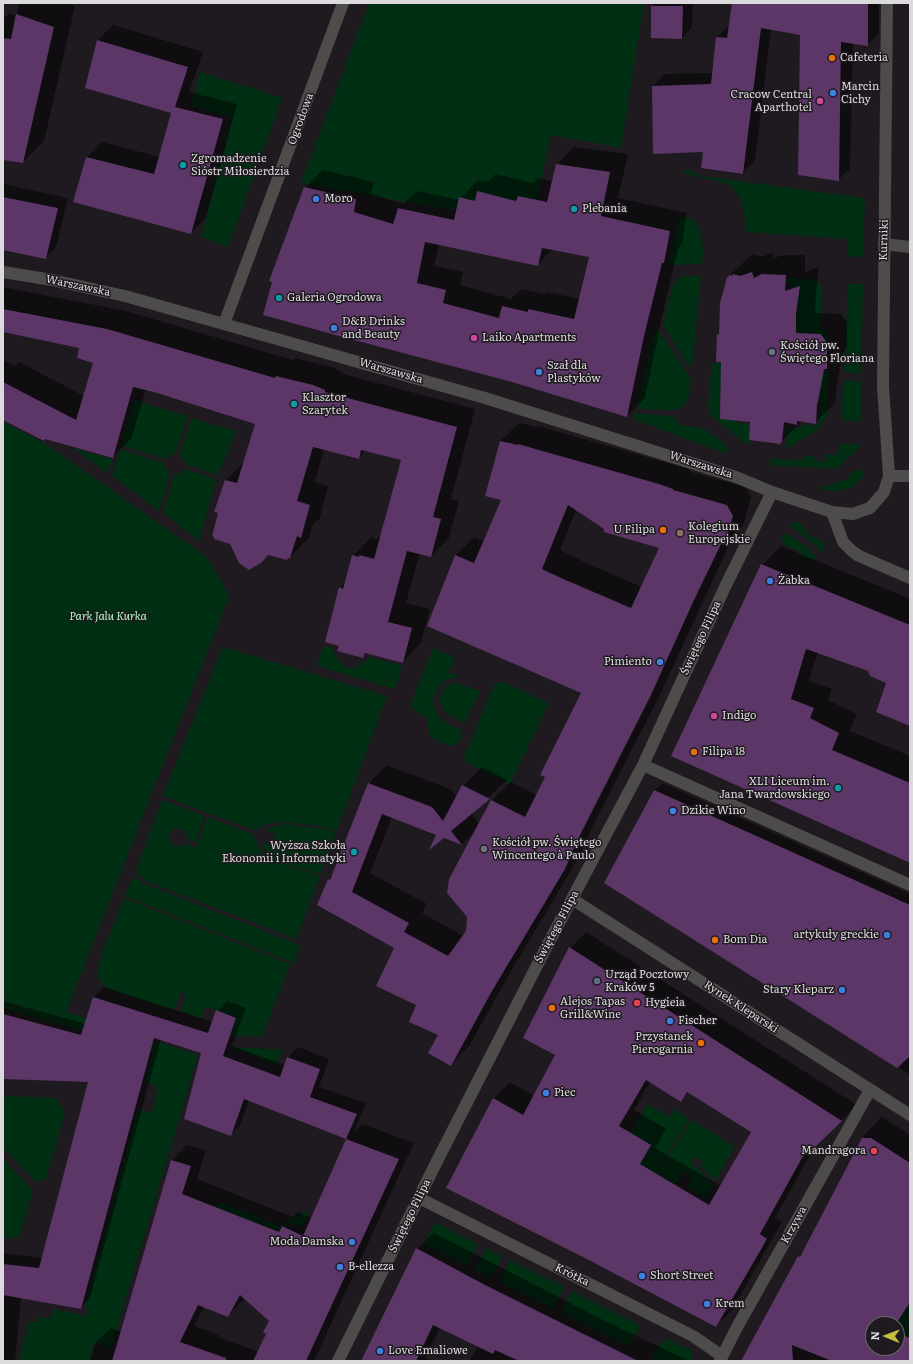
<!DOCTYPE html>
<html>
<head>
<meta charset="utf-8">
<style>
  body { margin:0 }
  #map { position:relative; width:913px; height:1364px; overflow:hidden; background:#1e1a1f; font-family:Literata,serif }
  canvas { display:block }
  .frame { position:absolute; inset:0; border:4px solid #dcdadd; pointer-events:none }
  .north { position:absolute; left:865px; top:1316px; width:40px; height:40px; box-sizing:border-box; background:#1e1a1f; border:1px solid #6a676b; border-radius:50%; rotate:271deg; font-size:11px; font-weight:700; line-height:16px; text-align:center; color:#dcdadd }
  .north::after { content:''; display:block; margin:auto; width:14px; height:18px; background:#c3bd3e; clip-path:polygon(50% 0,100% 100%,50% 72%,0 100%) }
</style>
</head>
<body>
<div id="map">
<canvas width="913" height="1364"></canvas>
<div class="frame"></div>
<div class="north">N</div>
</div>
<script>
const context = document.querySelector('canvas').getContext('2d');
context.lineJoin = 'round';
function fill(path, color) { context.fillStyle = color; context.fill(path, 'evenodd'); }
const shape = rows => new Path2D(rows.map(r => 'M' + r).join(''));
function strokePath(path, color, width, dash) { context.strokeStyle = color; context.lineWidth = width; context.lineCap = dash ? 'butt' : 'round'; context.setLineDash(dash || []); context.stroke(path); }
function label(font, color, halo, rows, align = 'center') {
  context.font = font + ' Literata,serif'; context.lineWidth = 3; context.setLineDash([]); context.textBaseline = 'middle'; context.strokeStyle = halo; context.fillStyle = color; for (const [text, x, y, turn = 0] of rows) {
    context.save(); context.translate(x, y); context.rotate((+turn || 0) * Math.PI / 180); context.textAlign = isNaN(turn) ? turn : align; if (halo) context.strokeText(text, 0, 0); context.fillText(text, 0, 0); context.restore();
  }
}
const green = shape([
  [369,3,644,3,621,148,551,135,532,224,301,183],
  [200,72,282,98,228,247,201,237,232,118,191,106],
  [686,169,701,176,865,198,863,257,847,256,848,239,746,232,743,207,739,196,732,186,720,182,685,173,682,171],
  [679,216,694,220,699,229,703,250,702,264,669,265],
  [686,276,701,276,692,366,688,366,663,325,672,287,678,278],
  [787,277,816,280,822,285,821,331,828,331,827,343,820,334,809,333,802,340,790,339,797,290,796,287,793,288,786,281],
  [849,284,863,284,861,373,846,372,844,370,848,286],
  [656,331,660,332,691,379,689,396,686,403,681,408,674,410,639,409,637,406,653,335],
  [712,363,725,363,722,393,720,396,719,414,721,418,735,419,736,422,745,424,749,423,749,446,711,416,708,406],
  [821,371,829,371,827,416,818,429,786,449,787,425,790,426,790,428,801,428,801,425,816,426,819,424],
  [846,380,861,381,861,421,841,421,843,382],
  [134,400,187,416,176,453,165,459,121,445],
  [638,413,674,417,680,425,702,428,725,443,727,449,726,454,633,419,635,415],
  [191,418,236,431,218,475,187,465,180,454],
  [3,422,43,442,208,558,229,596,66,1012,198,1055,111,1348,94,1343,89,1361,19,1361,29,1321,37,1323,39,1316,50,1319,53,1309,86,1316,88,1307,85,1306,138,1109,152,1113,158,1087,145,1082,153,1052,3,1008,3,993,16,997,3,992],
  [841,444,860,444,860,447,836,469,770,465,770,459,801,461,804,457,810,455,813,456,819,462,825,462,826,454,838,455,839,446],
  [72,448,112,459,108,473],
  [120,449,164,463,170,475,159,511,112,476],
  [185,469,216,479,199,541,163,513,174,476],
  [858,469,861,470,863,473,863,477,851,488,839,491,833,491,825,490,820,485,832,485,837,482,848,479,853,472],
  [793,522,801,523,809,536,821,540,825,546,823,553,808,539,789,526],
  [785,533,804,545,817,558,816,559,807,559,800,552,786,546,782,540,782,535],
  [323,646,334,648,332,653,336,655,338,661,346,668,356,667,362,661,366,663,368,657,402,666,395,689,317,666],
  [223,647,387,696,337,830,314,825,281,822,269,823,254,830,163,796],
  [433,648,455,657,448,672,460,677,447,679,440,685,432,701,437,714,443,721,462,730,461,738,457,744,449,746,430,737,427,718,410,706],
  [503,682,549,703,510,784,466,763,464,756,495,684],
  [456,683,480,691,465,723,444,712,439,701,442,691,447,686],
  [162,800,204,815,195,842,187,839,186,834,181,829,174,829,169,834,169,842,174,846,182,846,185,843,196,848,207,817,253,834,261,852,266,857,274,862,320,876,296,939,146,881,135,873],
  [281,824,295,825,336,831,320,874,283,864,267,856,268,854,264,849,262,842,271,845,276,834,266,830,272,826,280,826],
  [133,877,145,884,300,945,294,963,125,896],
  [124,898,290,964,262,1037,229,1035,236,1018,205,1006,201,1018,180,1011,186,994,181,992,174,1010,108,989,99,980,97,971,101,956],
  [231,1047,282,1050,277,1065],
  [5,1096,57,1098,65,1112,46,1179,36,1182,3,1148,3,1100],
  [646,1105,650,1106,669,1117,675,1109,690,1119,660,1165,662,1165,692,1120,734,1147,715,1181,701,1166,703,1161,696,1156,691,1164,699,1169,713,1185,706,1198,687,1187,693,1178,683,1172,675,1185,640,1164,651,1145,631,1133],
  [3,1159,33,1190,20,1235,15,1238,3,1239],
  [213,1203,220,1205,222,1203,281,1226,282,1223,309,1210,302,1227,290,1222,286,1228,279,1232,212,1206],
  [435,1222,478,1244,467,1265,424,1244],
  [486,1248,502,1256,491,1277,475,1270],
  [510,1260,565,1287,553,1309,499,1282],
  [572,1291,639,1325,638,1330,629,1346,561,1312],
  [910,1302,910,1338,897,1333,896,1324],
  [667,1339,691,1350,692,1361,656,1361,651,1358,661,1343]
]);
const shadow = shape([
  [19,3,66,3,75,6,44,141,23,162,3,159,3,19,8,14,17,15],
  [656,3,693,3,692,27,682,38,652,6],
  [733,3,879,3,879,33,867,45,853,43,850,169,838,180,801,34,771,29,755,161,743,173,704,151,653,86,665,74,713,73,717,37,729,26],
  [113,25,203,52,189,92,237,104,206,218,191,233,75,201,87,157,102,142,160,157,172,113,86,87,98,40],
  [574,147,628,154,618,198,687,213,682,244,678,248,662,317,645,398,627,416,512,381,305,188,323,170,374,182,371,194,403,204,417,191,459,200,478,180,487,182,496,174,533,183,537,178,553,182,556,165],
  [472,199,480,201,472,202],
  [439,244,538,264,553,249,590,256,580,299,547,292,545,294,521,289,511,299,460,285,463,272,434,266],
  [3,184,68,198,56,247,46,258,3,249],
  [772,253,774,258,783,255,805,255,805,272,819,267,816,292,815,313,841,314,847,323,847,348,843,352,837,384,835,403,815,423,802,421,780,443,751,421,722,361,718,335,720,332,728,277,750,256,752,256,754,254,761,257],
  [824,364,826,364,819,402,817,402],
  [3,287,126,311,293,360,295,358,331,367,343,372,343,374,475,409,451,499,459,501,449,538,431,556,420,553,406,603,430,609,421,643,403,662,368,652,363,657,340,645,340,588,346,581,353,556,371,537,377,539,379,537,381,538,402,460,366,450,358,458,324,449,315,482,328,486,320,518,313,525,308,539,290,557,226,480,245,461,256,423,146,389,131,439,113,457,3,420,3,360,15,366,19,362,84,396,94,362,81,347,3,331],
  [365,556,380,560,365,558],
  [519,423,536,427,538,426,678,466,691,470,691,472,745,487,751,497,743,526,734,534,659,697,594,823,579,857,511,971,469,1046,450,1065,440,1035,417,1005,395,947,328,879,333,874,369,783,387,765,450,789,457,797,463,786,482,767,507,780,471,814,479,824,492,800,511,782,537,795,582,693,455,556,474,537,485,542,503,499,500,441],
  [576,510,605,529,660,547,642,587,580,560,560,550],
  [392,817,462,844,476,830,467,931,464,936,422,913,427,904,370,873],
  [781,546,910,599,910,725,888,682,869,670,818,652,809,681,832,689,828,700,857,714,850,731,910,756,910,861,672,755,762,565],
  [662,783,910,894,910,1075,900,1068,904,1061,605,882,654,790],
  [586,932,857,1105,815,1146,775,1218,782,1222,732,1310,716,1326,576,1252,447,1188,494,1098,510,1082,534,1096,557,1055,570,948],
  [650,1082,681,1100,689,1092,752,1132,721,1186,655,1148,666,1129,634,1110],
  [104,987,213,1022,217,1011,227,1001,246,1008,232,1046,285,1065,288,1057,298,1047,329,1059,319,1087,366,1103,354,1132,362,1124,414,1143,314,1361,90,1361,95,1343,111,1328,122,1332,172,1160,187,1145,206,1150,197,1179,293,1217,298,1212,312,1218,348,1138,249,1100,240,1125,230,1135,202,1052,161,1039,90,1298,80,1308,21,1297,15,1361,3,1361,3,1253,42,1258,89,1081,3,1078,3,1001,86,1024,94,997],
  [245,1298,270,1320,268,1333,259,1352,218,1337,219,1335,194,1326,204,1306,228,1316],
  [882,1117,910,1135,910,1311,908,1314,910,1315,910,1361,744,1361,743,1359,799,1256,803,1253,865,1134],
  [873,1324,897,1324,897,1348,873,1348],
  [434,1233,603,1320,689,1361,469,1361,478,1346,440,1328,425,1358,433,1361,362,1361,417,1249]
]);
const building = shape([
  [732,3,868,3,868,46,841,42,839,181,798,175,800,35,761,28,743,174,701,168,703,152,653,154,652,86,711,84,716,37,727,38],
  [651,6,683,6,682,39,651,38],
  [16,14,54,27,23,163,3,160,3,38,11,39],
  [97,40,188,67,175,107,223,119,191,234,73,202,86,157,154,174,171,113,85,88],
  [556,164,610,172,601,216,670,231,664,263,662,263,644,336,627,417,512,382,339,336,263,315,272,282,269,281,304,187,356,199,354,212,393,224,398,208,454,220,459,197,475,201,477,191,516,201,518,196,547,202],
  [425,242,538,266,542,248,589,257,574,319,528,309,528,312,502,306,499,318,443,303,446,290,417,283],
  [3,197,58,208,46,259,3,250],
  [752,272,754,278,762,274,786,275,785,291,800,286,796,313,796,333,821,334,827,343,827,369,824,369,817,405,816,424,797,421,797,425,784,422,782,442,781,442,781,444,749,440,750,422,720,419,721,362,716,362,717,334,719,335,720,303,727,277,728,277,729,275,732,276,733,274,740,276],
  [3,309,107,329,275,378,276,376,313,385,325,390,325,392,457,427,433,517,441,519,431,557,407,551,388,622,412,628,403,663,365,653,363,658,337,651,339,646,325,642,339,587,343,589,352,555,359,557,359,555,374,559,401,460,361,450,359,459,313,447,297,501,310,505,301,538,297,536,290,558,288,558,287,560,268,555,262,562,249,570,239,563,230,544,214,539,214,537,212,536,218,513,214,512,225,480,237,483,255,424,154,392,133,387,113,458,45,439,44,441,3,420,3,382,76,420,93,363,77,358,79,348,3,332],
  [500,441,518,445,518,444,659,484,673,489,673,490,727,505,733,516,724,545,721,544,694,600,650,697,576,843,565,869,492,991,451,1066,428,1053,438,1035,409,1022,416,1005,376,986,394,948,317,905,328,879,330,880,368,783,432,807,443,821,462,785,490,799,451,831,462,845,444,838,429,850,436,835,382,814,352,892,409,923,404,932,448,956,466,931,467,917,447,893,449,879,491,800,525,817,545,777,540,775,581,693,427,626,455,555,474,563,501,500,485,496],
  [568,505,604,529,604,532,659,548,631,608,561,578,542,569],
  [761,564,910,625,910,726,876,712,886,683,870,676,868,671,806,649,791,699,814,708,810,718,839,733,832,750,910,783,910,863,671,756],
  [654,790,910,905,910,1056,897,1068,604,883],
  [569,947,842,1121,814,1148,808,1151,803,1156,760,1234,767,1239,716,1327,585,1258,446,1188,493,1098,523,1115,555,1055,523,1038],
  [646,1080,681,1102,687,1092,751,1132,709,1205,640,1164,651,1145,619,1126],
  [93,997,208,1033,216,1010,236,1018,223,1056,280,1077,287,1057,320,1069,310,1097,357,1114,346,1139,244,1099,231,1136,184,1119,201,1053,154,1038,81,1309,3,1295,3,1264,39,1268,88,1082,3,1079,3,1014,81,1035],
  [862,1138,871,1138,910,1163,910,1302,896,1324,873,1324,873,1348,897,1348,897,1333,910,1338,910,1361,832,1361,792,1345,793,1361,741,1361,798,1256,800,1257],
  [346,1139,399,1159,306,1361,253,1361,266,1334,263,1332,269,1321,240,1295,228,1317,198,1305,180,1342,226,1358,226,1361,112,1361,171,1160,191,1166,182,1194,279,1232,282,1226,303,1236],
  [416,1248,485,1285,638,1361,519,1361,495,1350,493,1354,433,1325,416,1361,361,1361]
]);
const street = shape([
  [884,244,910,247],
  [3,272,52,280,125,296,485,398,736,477,772,492,832,512,853,514,870,508,884,492,889,476,883,386,887,3],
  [224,324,343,3],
  [889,476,910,476],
  [832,512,843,542,852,551,859,556,910,578],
  [643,765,910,885],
  [572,899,910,1115],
  [419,1198,693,1336,722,1356],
  [338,1361,434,1167,548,944,643,765,725,587,772,492],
  [720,1361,736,1329,870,1090]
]);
const markers = [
  [832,58,4,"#e8710a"],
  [833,93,4,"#3f7fe0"],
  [820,101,4,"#d1479c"],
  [183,165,4,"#0f9aa8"],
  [316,199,4,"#3f7fe0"],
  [574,209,4,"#0f9aa8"],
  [279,298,4,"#0f9aa8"],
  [334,328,4,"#3f7fe0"],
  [474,338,4,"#d1479c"],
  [772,352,4,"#6b7280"],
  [539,372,4,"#3f7fe0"],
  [294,404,4,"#0f9aa8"],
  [663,530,4,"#e8710a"],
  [680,533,4,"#8d6e63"],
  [770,581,4,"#3f7fe0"],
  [660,662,4,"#3f7fe0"],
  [714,716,4,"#d1479c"],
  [694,752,4,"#e8710a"],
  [838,788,4,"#0f9aa8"],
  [673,811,4,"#3f7fe0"],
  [484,849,4,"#6b7280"],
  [354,852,4,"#0f9aa8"],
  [887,935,4,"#3f7fe0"],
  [715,940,4,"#e8710a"],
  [597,981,4,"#5c6f8a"],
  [842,990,4,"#3f7fe0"],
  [637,1003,4,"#e0444e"],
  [552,1008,4,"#e8710a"],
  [670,1021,4,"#3f7fe0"],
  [701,1043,4,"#e8710a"],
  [546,1093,4,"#3f7fe0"],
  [874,1151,4,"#e0444e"],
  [352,1242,4,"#3f7fe0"],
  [340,1267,4,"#3f7fe0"],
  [642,1276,4,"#3f7fe0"],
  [707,1304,4,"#3f7fe0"],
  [380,1351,4,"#3f7fe0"]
];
const poiNames = [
  ["Cafeteria",840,58],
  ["Marcin",841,87],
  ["Cichy",841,100],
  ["Cracow Central",812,95,"right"],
  ["Aparthotel",812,108,"right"],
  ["Zgromadzenie",191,159],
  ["Sióstr Miłosierdzia",191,172],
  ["Moro",324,199],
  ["Plebania",582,209],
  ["Galeria Ogrodowa",287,298],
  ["D&B Drinks",342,322],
  ["and Beauty",342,335],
  ["Laiko Apartments",482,338],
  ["Kościół pw.",780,346],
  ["Świętego Floriana",780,359],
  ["Szał dla",547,366],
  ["Plastyków",547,379],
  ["Klasztor",302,398],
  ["Szarytek",302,411],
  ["Kolegium",688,527],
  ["Europejskie",688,540],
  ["U Filipa",655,530,"right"],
  ["Żabka",778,581],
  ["Pimiento",652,662,"right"],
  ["Indigo",722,716],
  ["Filipa 18",702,752],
  ["XLI Liceum im.",830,782,"right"],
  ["Jana Twardowskiego",830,795,"right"],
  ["Dzikie Wino",681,811],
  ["Kościół pw. Świętego",492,843],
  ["Wincentego à Paulo",492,856],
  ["Wyższa Szkoła",346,846,"right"],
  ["Ekonomii i Informatyki",346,859,"right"],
  ["artykuły greckie",879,935,"right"],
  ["Bom Dia",723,940],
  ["Urząd Pocztowy",605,975],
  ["Kraków 5",605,988],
  ["Stary Kleparz",834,990,"right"],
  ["Alejos Tapas",560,1002],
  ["Grill&Wine",560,1015],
  ["Hygieia",645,1003],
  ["Fischer",678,1021],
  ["Przystanek",693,1037,"right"],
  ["Pierogarnia",693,1050,"right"],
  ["Piec",554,1093],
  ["Mandragora",866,1151,"right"],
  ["Moda Damska",344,1242,"right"],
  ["B-ellezza",348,1267],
  ["Short Street",650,1276],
  ["Krem",715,1304],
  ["Love Emaliowe",388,1351]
];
const streetNames = [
  ["Ogrodowa",301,119,-70],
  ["Kurniki",884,240,-89],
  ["Warszawska",78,286,12],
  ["Warszawska",391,371,16],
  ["Warszawska",701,465,18],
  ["Świętego Filipa",701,638,-65],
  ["Świętego Filipa",557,927,-62],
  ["Rynek Kleparski",741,1007,33],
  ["Świętego Filipa",410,1216,-64],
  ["Krzywa",794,1225,-61],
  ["Krótka",572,1275,26]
];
const parkNames = [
  ["Park Jalu Kurka",108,617]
];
fill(green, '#012f14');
fill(shadow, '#0007');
fill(building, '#5b3666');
strokePath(street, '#4e4b4b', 12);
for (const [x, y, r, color] of markers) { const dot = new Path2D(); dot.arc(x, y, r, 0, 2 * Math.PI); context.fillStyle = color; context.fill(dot); strokePath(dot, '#1e1a1f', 1.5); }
label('11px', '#dcdadd', '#1e1a1f', poiNames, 'left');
label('11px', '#dcdadd', '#1e1a1f', streetNames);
label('italic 11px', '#a7fbbd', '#1e1a1f', parkNames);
</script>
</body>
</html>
